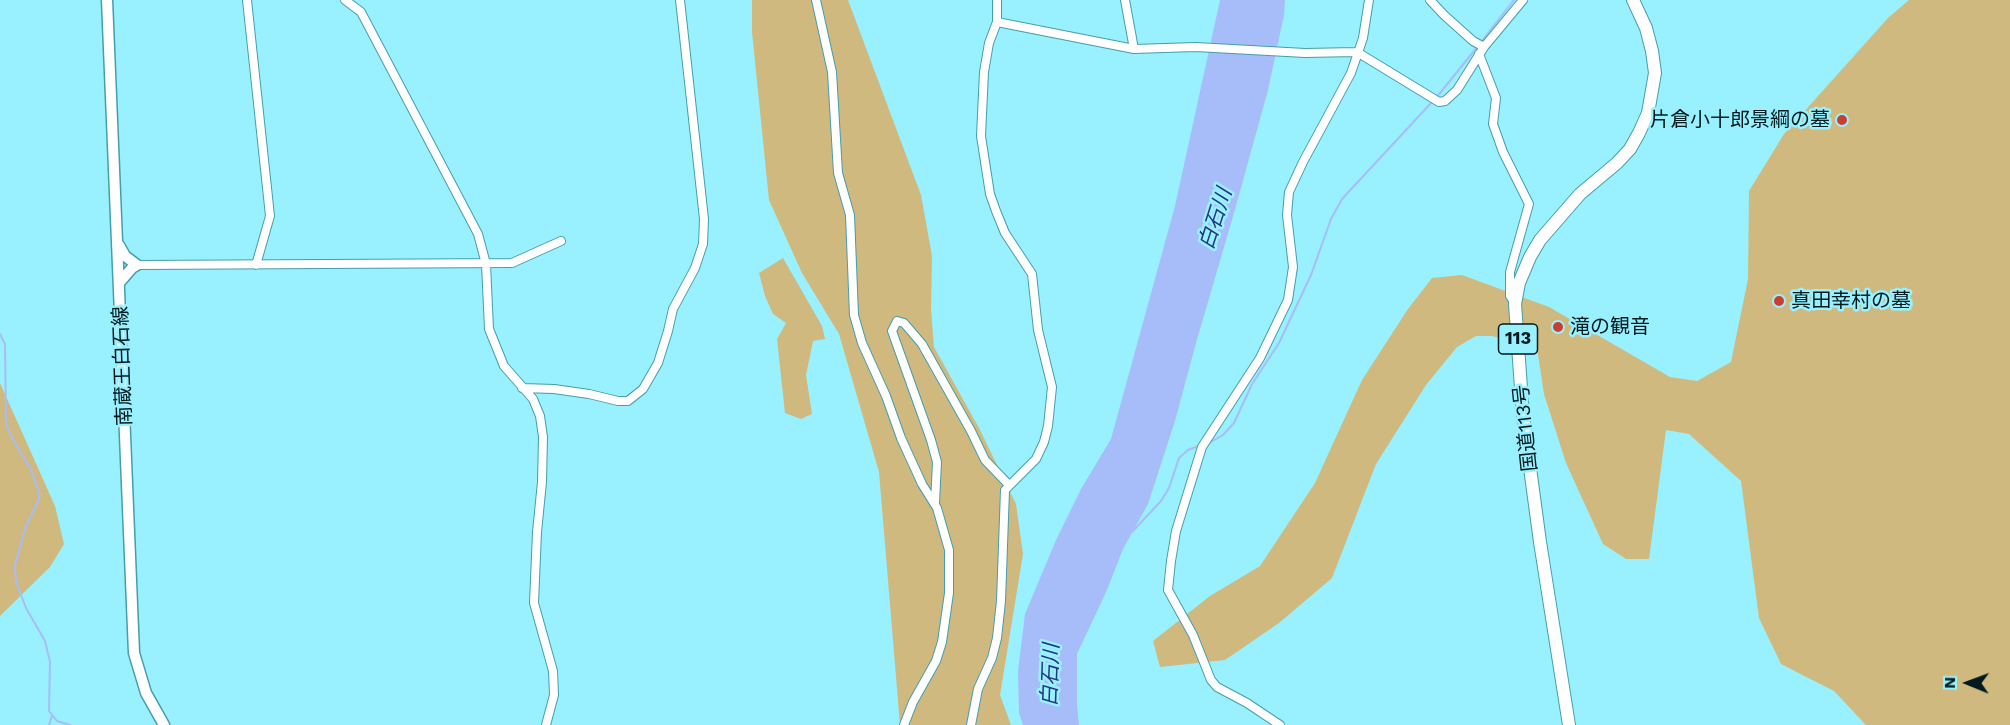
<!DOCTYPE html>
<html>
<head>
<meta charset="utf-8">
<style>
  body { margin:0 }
  #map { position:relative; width:2010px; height:725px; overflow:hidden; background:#99f0fe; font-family:"Work Sans",sans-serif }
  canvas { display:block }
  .north { position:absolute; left:1938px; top:653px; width:60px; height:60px; -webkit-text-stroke:4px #99f0fe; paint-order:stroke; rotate:271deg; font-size:16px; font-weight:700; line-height:24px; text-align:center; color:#001a1e }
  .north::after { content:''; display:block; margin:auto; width:21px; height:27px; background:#001a1e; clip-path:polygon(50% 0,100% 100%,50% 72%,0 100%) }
</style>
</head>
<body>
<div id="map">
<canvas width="2010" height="725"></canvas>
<div class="north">N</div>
</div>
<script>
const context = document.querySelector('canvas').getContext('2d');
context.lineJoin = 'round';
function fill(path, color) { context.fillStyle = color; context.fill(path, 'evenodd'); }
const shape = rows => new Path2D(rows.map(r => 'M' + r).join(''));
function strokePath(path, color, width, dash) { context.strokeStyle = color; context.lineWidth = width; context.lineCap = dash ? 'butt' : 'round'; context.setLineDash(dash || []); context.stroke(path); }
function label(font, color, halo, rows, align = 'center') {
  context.font = font + ' "Work Sans","Noto Sans JP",sans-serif'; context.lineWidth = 5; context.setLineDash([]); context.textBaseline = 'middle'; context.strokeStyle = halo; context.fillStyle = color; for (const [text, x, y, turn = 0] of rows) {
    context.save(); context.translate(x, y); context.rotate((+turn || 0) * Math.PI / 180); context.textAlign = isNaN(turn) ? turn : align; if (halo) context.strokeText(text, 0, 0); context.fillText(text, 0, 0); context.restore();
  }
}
const green = shape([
  [752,0,848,0,921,195,932,256,931,309,934,347,979,428,1016,504,1023,554,1000,695,1011,725,900,725,879,472,839,334,802,273,769,200,752,32],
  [1909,0,2010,0,2010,725,1866,725,1834,691,1781,664,1759,618,1741,481,1689,434,1666,430,1649,559,1626,559,1603,544,1566,463,1544,394,1537,348,1492,336,1476,336,1457,347,1426,385,1376,464,1332,578,1279,623,1225,660,1160,667,1153,641,1210,596,1260,566,1315,483,1362,380,1408,309,1432,278,1462,275,1549,307,1670,377,1697,381,1731,362,1748,279,1749,191,1784,134,1888,18],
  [783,258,822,326,825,339,813,341,806,375,812,414,801,419,785,413,777,339,786,323,773,314,765,296,759,273],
  [0,383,55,506,64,544,50,567,0,616]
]);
const water = shape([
  [1220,0,1285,0,1284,15,1268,90,1236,206,1196,343,1175,421,1148,504,1123,549,1107,590,1077,654,1077,704,1079,725,1023,725,1019,713,1018,671,1025,614,1056,540,1081,489,1111,439,1175,206]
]);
const stream = shape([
  [1481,42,1514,0],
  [1436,98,1478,46],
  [0,334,5,344,6,423,12,438,30,468,39,491,39,499,26,526,19,550,15,565,16,582,26,608,45,641,50,662,49,711,57,721,70,725],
  [1209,443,1223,435,1234,423,1252,384,1279,343,1311,275,1331,219,1342,199,1432,102],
  [1132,532,1161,501,1169,488,1179,458,1188,450,1201,445],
  [49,725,52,716]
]);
const minor = shape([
  [247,0,270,216,256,265],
  [345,0,361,12,478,234,486,264,489,329,504,366,533,399,540,416,543,437,542,482,537,532,534,603,553,671,554,695,546,725],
  [816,0,832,72,838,173,850,215,854,315,862,343,886,396,901,438,922,484,937,508,949,550,949,593,942,642,936,661,913,702,904,725],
  [1125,0,1134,49],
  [1430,0,1444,15,1473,41,1484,47],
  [997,22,1134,49,1196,47,1305,53,1357,52,1439,102,1445,101,1457,90,1484,47,1523,0],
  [1479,54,1496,98,1493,124,1503,152,1529,204,1510,272,1510,296,1515,304],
  [137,265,512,263,561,241],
  [522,388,554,389,589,394,618,401,628,401,643,389,658,363,668,331,673,309,695,268,703,244,704,219,680,0],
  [935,503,937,462,931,440,892,331,897,321,904,323,922,344,971,431,985,460,1009,485],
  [971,725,978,689,992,658,997,638,1001,601,1005,490,1036,459,1044,442,1048,426,1052,387,1038,330,1032,274,1005,233,996,211,990,194,981,136,984,72,989,43,997,22,997,0],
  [1280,725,1247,703,1217,687,1211,680,1193,635,1168,590,1171,561,1176,531,1202,447,1260,358,1288,300,1293,267,1287,215,1289,192,1303,162,1351,73,1363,38,1369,0]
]);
const major = shape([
  [107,0,134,653,146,693,164,725],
  [119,283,132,268,137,265,125,256,119,245]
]);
const highway = shape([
  [1569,725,1540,542,1523,416,1515,304,1519,283,1530,257,1540,240,1580,194,1617,163,1630,149,1639,133,1648,113,1655,73,1652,51,1646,28,1633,0]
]);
const markers = [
  [1842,120,6,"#ca3d32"],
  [1779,301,6,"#ca3d32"],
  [1558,327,6,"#ca3d32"]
];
const shields = [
  [1518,339,39]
];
const shieldNames = [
  ["113",1518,339]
];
const poiNames = [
  ["片倉小十郎景綱の墓",1830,120,"right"],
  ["真田幸村の墓",1791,301],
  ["滝の観音",1570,327]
];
const streetNames = [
  ["南蔵王白石線",123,366,-92],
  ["国道113号",1526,428,-96]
];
const waterNames = [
  ["白石川",1216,219,-72],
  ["白石川",1051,675,-88]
];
fill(green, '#d0b97f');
fill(water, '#a7bdf9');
strokePath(stream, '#a7bdf9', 2);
strokePath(minor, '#459eab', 10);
strokePath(major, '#459eab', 13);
strokePath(highway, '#459eab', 14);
strokePath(minor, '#fff', 8);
strokePath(major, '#fff', 10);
strokePath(highway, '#fff', 12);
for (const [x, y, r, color] of markers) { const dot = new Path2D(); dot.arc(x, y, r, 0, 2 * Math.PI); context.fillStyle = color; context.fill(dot); strokePath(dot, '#99f0fe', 2); }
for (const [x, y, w] of shields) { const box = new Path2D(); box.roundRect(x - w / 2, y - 15, w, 30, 4.5); context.fillStyle = '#99f0fe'; context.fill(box); strokePath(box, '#001a1e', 1.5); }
label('bold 18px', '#001a1e', null, shieldNames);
label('20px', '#001a1e', '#99f0fe', poiNames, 'left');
label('20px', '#001a1e', '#99f0fe', streetNames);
label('italic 21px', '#23378a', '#99f0fe', waterNames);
</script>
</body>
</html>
